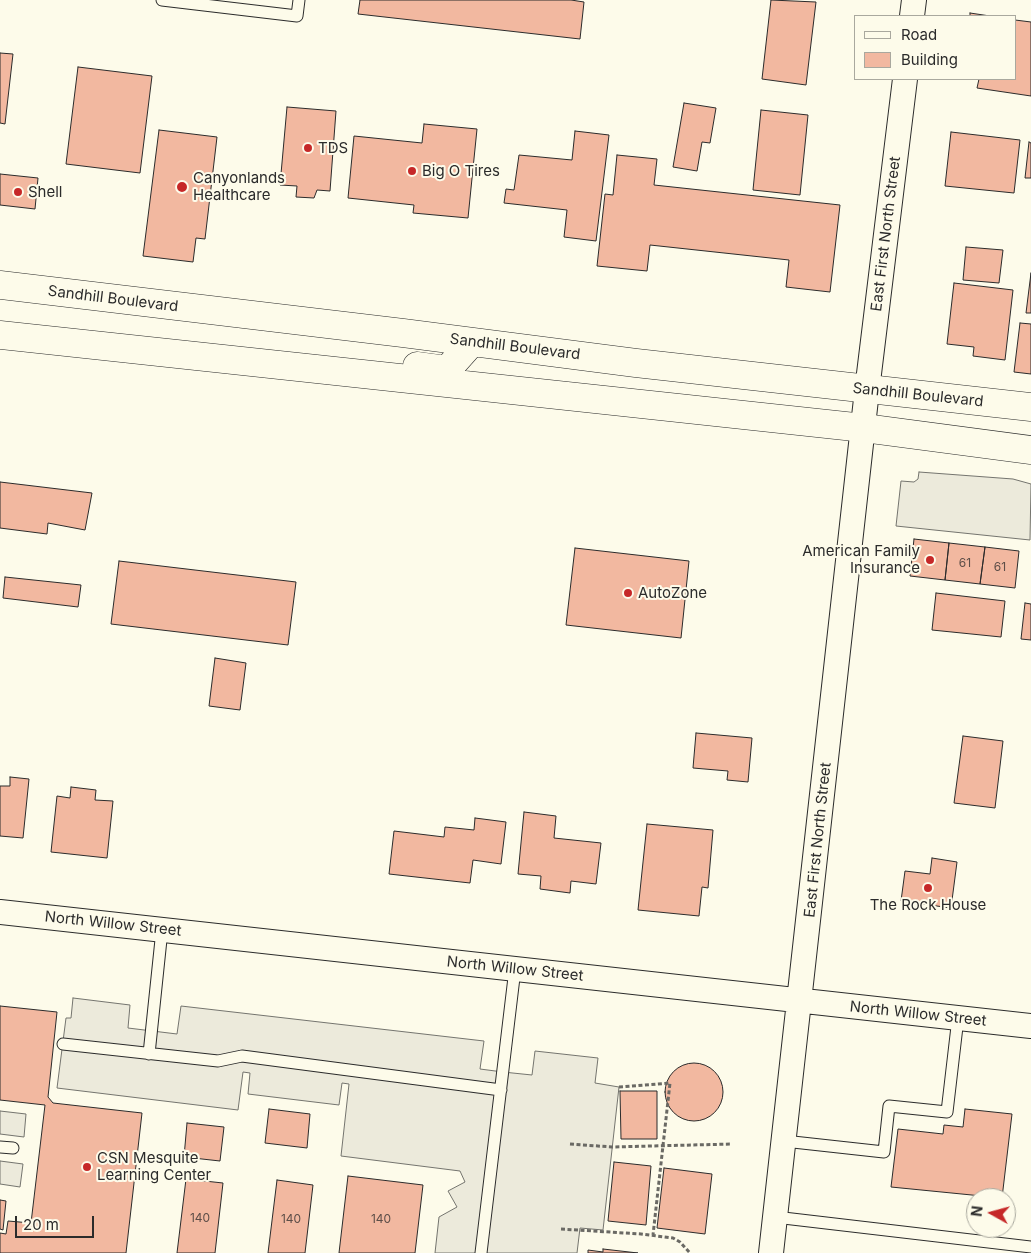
<!DOCTYPE html>
<html>
<head>
<meta charset="utf-8">
<style>
	body { margin:0 }
	#map { position:relative; width:1031px; height:1253px; overflow:hidden; background:#fdfbea; font-family:Inter,sans-serif }
	canvas { display:block }
	.legend { position:absolute; left:854px; top:15px; width:162px; height:65px; box-sizing:border-box; background:#fdfbea; border:1px solid #a9a89e; margin:0; padding:6px 9px; list-style:none; font-size:15px; color:#2b2b2b }
	.legend li { display:flex; align-items:center; gap:10px; height:25px }
	.legend b { width:25px; border:1px solid #a9a89e }
	.north { position:absolute; left:966px; top:1188px; width:50px; height:50px; box-sizing:border-box; background:#fdfbea; border:1px solid #a9a89e; border-radius:50%; rotate:277deg; font-size:14px; font-weight:700; line-height:20px; text-align:center; color:#2b2b2b }
	.north::after { content:''; display:block; margin:auto; width:18px; height:22px; background:#c62828; clip-path:polygon(50% 0,100% 100%,50% 72%,0 100%) }
	.scale { position:absolute; left:15px; top:1216px; width:79px; height:22px; box-sizing:border-box; border:2px solid #2b2b2b; border-top:0; padding-left:6px; font-size:15px; line-height:18px; white-space:nowrap; color:#2b2b2b; -webkit-text-stroke:4px #fdfbea; paint-order:stroke }
</style>
</head>
<body>
<div id="map">
<canvas width="1031" height="1253"></canvas>
<ul class="legend">
<li><b style="height:6px;background:#fdfbea"></b>Road</li>
<li><b style="height:14px;background:#f2b8a0"></b>Building</li>
</ul>
<div class="north">N</div>
<div class="scale">20 m</div>
</div>
<script>
const ctx = document.querySelector('canvas').getContext('2d');
ctx.lineJoin = 'round';
function paint(path, color) { ctx.fillStyle = color; ctx.fill(path, 'evenodd'); }
const toPath = rows => new Path2D(rows.map(r => 'M' + r).join(''));
function trace(path, color, width, dash) { ctx.strokeStyle = color; ctx.lineWidth = width; ctx.lineCap = dash ? 'butt' : 'round'; ctx.setLineDash(dash || []); ctx.stroke(path); }
function drawText(font, color, halo, rows, align = 'center') {
  ctx.font = font + ' Inter,sans-serif'; ctx.lineWidth = 4; ctx.setLineDash([]); ctx.textBaseline = 'middle'; ctx.strokeStyle = halo; ctx.fillStyle = color; for (const [text, x, y, turn = 0] of rows) {
    ctx.save(); ctx.translate(x, y); ctx.rotate((+turn || 0) * Math.PI / 180); ctx.textAlign = isNaN(turn) ? turn : align; if (halo) ctx.strokeText(text, 0, 0); ctx.fillText(text, 0, 0); ctx.restore();
  }
}
const parking = toPath([
	[919,472,1013,479,1031,484,1030,540,896,526,901,481,914,482,918,479,919,472],
	[73,998,130,1005,128,1028,177,1034,181,1006,484,1041,480,1069,503,1072,532,1075,535,1051,598,1058,595,1083,619,1087,603,1230,580,1228,577,1253,435,1253,439,1217,457,1207,448,1191,465,1182,460,1171,341,1156,349,1084,342,1083,339,1105,248,1094,250,1073,243,1072,238,1110,57,1088,66,1018,71,1018,73,998],
	[0,1111,26,1114,24,1137,0,1134,0,1111],
	[0,1161,23,1164,20,1187,0,1184,0,1161]
]);
paint(parking, '#eceadb');
trace(parking, '#74746e', 1);
const building = toPath([
	[360,0,571,0,584,2,580,39,358,14,360,0],
	[771,0,816,2,806,85,762,79,771,0],
	[970,13,990,16,970,16,970,13],
	[1015,20,1031,22,1031,96,977,88,979,79,1015,79,1015,20],
	[0,53,13,54,5,124,0,123,0,53],
	[78,67,152,76,140,173,66,164,78,67],
	[684,103,716,108,710,143,702,142,697,171,673,167,684,103],
	[287,107,336,111,330,191,317,190,314,198,296,197,297,186,280,185,287,107],
	[761,110,808,115,800,195,753,190,761,110],
	[424,124,477,129,468,218,413,213,414,205,348,198,354,136,422,143,424,124],
	[159,130,217,137,205,239,196,238,193,262,143,256,159,130],
	[575,131,609,135,596,241,564,237,567,210,504,203,506,189,514,190,519,155,572,160,575,131],
	[951,132,1020,140,1014,193,945,186,951,132],
	[1029,142,1031,143,1031,178,1025,178,1029,142],
	[617,155,657,159,654,185,840,205,830,292,786,287,789,260,650,245,647,271,597,266,605,194,613,195,617,155],
	[0,174,38,178,35,209,0,205,0,174],
	[966,247,1003,250,999,283,963,280,966,247],
	[1031,273,1031,313,1026,313,1031,273],
	[954,283,1013,290,1005,360,973,356,974,347,947,344,954,283],
	[1020,323,1031,324,1031,374,1014,372,1020,323],
	[0,482,92,493,85,530,48,523,47,534,0,528,0,482],
	[914,539,949,543,945,580,910,576,914,539],
	[949,543,985,547,980,584,945,580,949,543],
	[985,547,1019,551,1015,588,980,584,985,547],
	[575,548,689,561,681,638,566,625,575,548],
	[119,561,296,582,288,645,111,624,119,561],
	[5,577,81,585,78,607,3,598,5,577],
	[936,593,1005,601,1001,637,932,630,936,593],
	[1025,603,1031,604,1031,640,1021,639,1025,603],
	[215,658,246,663,240,710,209,706,215,658],
	[696,733,752,738,748,782,727,780,728,771,693,768,696,733],
	[963,736,1003,741,995,808,954,803,963,736],
	[10,777,29,779,23,838,0,836,0,786,10,786,10,777],
	[71,787,96,790,95,800,113,801,107,858,51,852,57,796,70,798,71,787],
	[524,812,556,816,554,838,601,843,596,884,571,881,570,893,540,889,541,876,518,874,524,812],
	[475,818,506,822,501,864,473,860,470,883,389,874,394,831,444,837,445,827,474,830,475,818],
	[647,824,713,830,708,888,702,887,699,916,638,910,647,824],
	[932,858,957,862,951,908,901,901,905,871,930,874,932,858],
	[0,1006,57,1012,48,1097,53,1103,142,1113,126,1253,0,1253,0,1233,6,1234,8,1221,31,1223,45,1105,0,1100,0,1006],
	'665 1092a29 29 0 1 1 58 0a29 29 0 1 1-58 0Z',
	[620,1091,657,1091,657,1139,621,1139,620,1091],
	[269,1109,310,1114,307,1148,265,1143,269,1109],
	[965,1109,1012,1114,1002,1198,891,1187,898,1129,943,1134,944,1125,963,1127,965,1109],
	[187,1123,224,1127,220,1161,184,1157,187,1123],
	[614,1162,651,1166,646,1225,608,1221,614,1162],
	[664,1168,712,1174,705,1234,657,1228,664,1168],
	[348,1176,423,1185,415,1253,339,1253,348,1176],
	[186,1179,223,1183,215,1253,177,1253,186,1179],
	[277,1180,313,1185,305,1253,268,1253,277,1180],
	[0,1200,6,1201,3,1230,0,1229,0,1200],
	[603,1249,638,1253,588,1253,588,1250,603,1252,603,1249]
]);
paint(building, '#f2b8a0');
trace(building, '#2b2b2b', 1);
const service = toPath([
	[162,0,297,16,299,0],
	[63,1044,218,1061,242,1056,501,1090],
	[149,1054,162,930],
	[784,1141,884,1152,889,1106,947,1112,958,1018],
	[0,1147,13,1148],
	[775,1217,1031,1247],
	[481,1253,515,969]
]);
const minor = toPath([
	[912,16,914,0],
	[0,912,1031,1026],
	[771,1253,867,390,905,79]
]);
const primary = toPath([
	[0,285,403,333,636,363,1031,407],
	[0,335,864,428,1031,450],
	[417,366,447,370,472,342]
]);
trace(service, '#2b2b2b', 13);
trace(minor, '#2b2b2b', 26);
trace(primary, '#2b2b2b', 29);
trace(toPath([
	[619,1087,670,1083,653,1235],
	[570,1144,612,1147,732,1144],
	[561,1229,641,1234,673,1238,680,1242,690,1253]
]), '#6a6964', 3, [4, 2.5]);
trace(service, '#fdfbea', 11);
trace(minor, '#fdfbea', 24);
trace(primary, '#fdfbea', 28);
for (const [x, y, r, color] of [
	[308,148,5,"#c62828"],
	[412,171,5,"#c62828"],
	[182,187,6,"#c62828"],
	[18,192,5,"#c62828"],
	[930,560,5,"#c62828"],
	[628,593,5,"#c62828"],
	[928,888,5,"#c62828"],
	[87,1167,5,"#c62828"]
]) { const dot = new Path2D(); dot.arc(x, y, r, 0, 2 * Math.PI); ctx.fillStyle = color; ctx.fill(dot); trace(dot, '#fdfbea', 2); }
drawText('12px', '#5d4e48', null, [
	["61",965,563],
	["61",1000,567],
	["140",200,1218],
	["140",291,1219],
	["140",381,1219]
]);
drawText('15px', '#2b2b2b', '#fdfbea', [
	["TDS",318,148],
	["Big O Tires",422,171],
	["Canyonlands",193,178],
	["Healthcare",193,195],
	["Shell",28,192],
	["American Family",920,551,"right"],
	["Insurance",920,568,"right"],
	["AutoZone",638,593],
	["The Rock House",928,905,"center"],
	["CSN Mesquite",97,1158],
	["Learning Center",97,1175]
], 'left');
drawText('15px', '#2b2b2b', '#fdfbea', [
	["East First North Street",886,234,-83],
	["Sandhill Boulevard",113,299,7],
	["Sandhill Boulevard",515,347,7],
	["Sandhill Boulevard",918,395,6],
	["East First North Street",818,840,-84],
	["North Willow Street",113,924,6],
	["North Willow Street",515,969,6],
	["North Willow Street",918,1014,6]
]);
</script>
</body>
</html>
